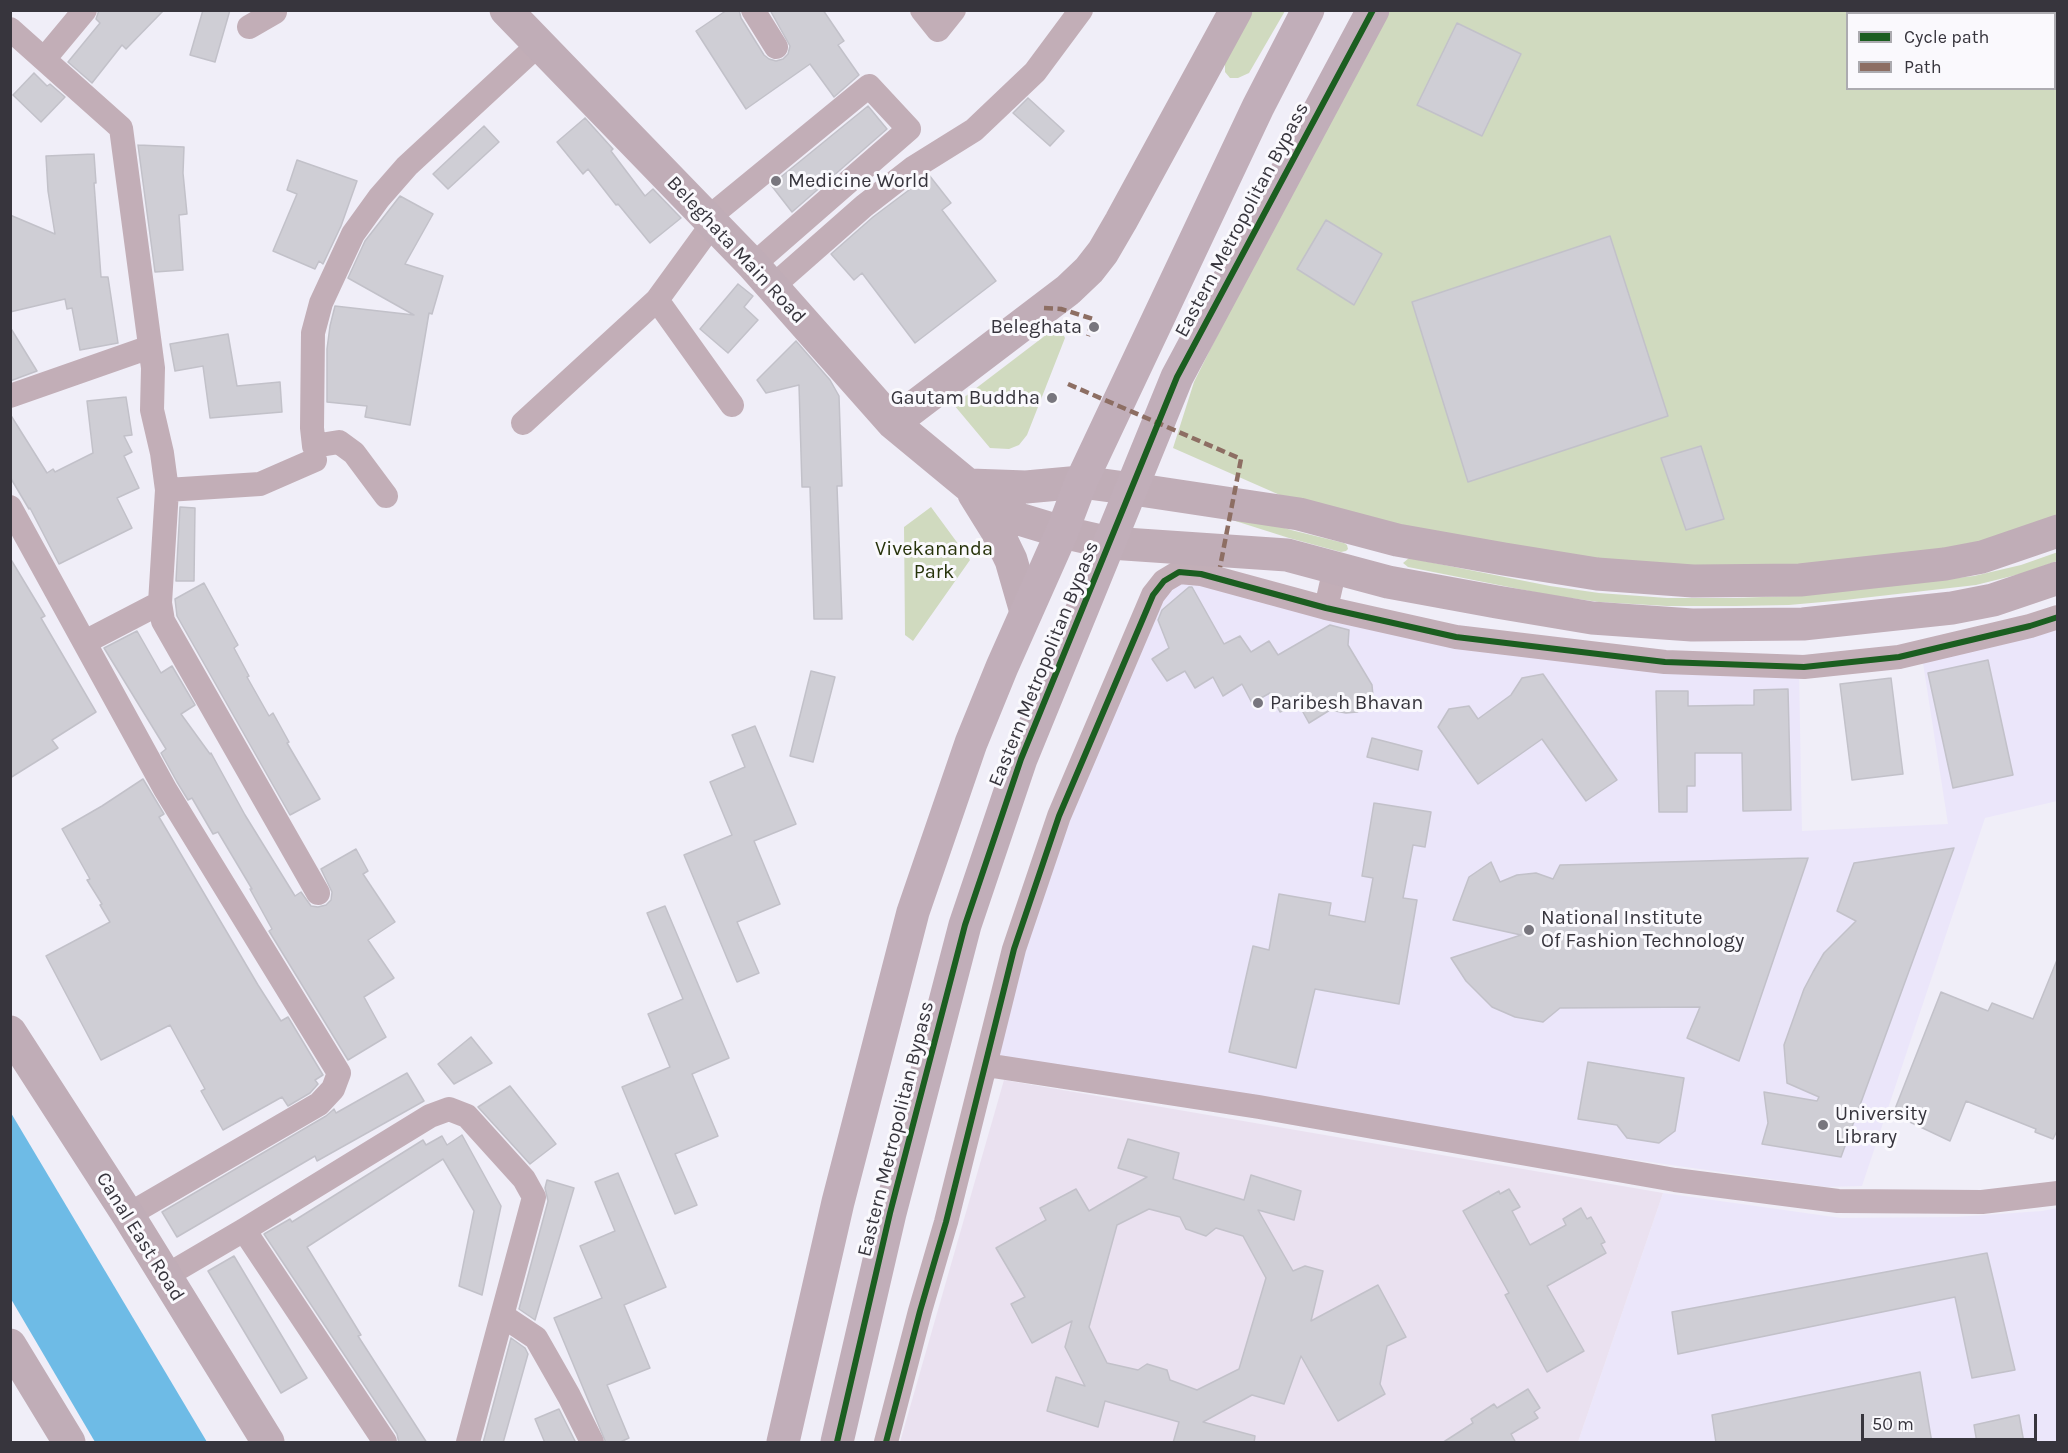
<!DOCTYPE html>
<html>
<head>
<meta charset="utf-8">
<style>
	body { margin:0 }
	#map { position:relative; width:2068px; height:1453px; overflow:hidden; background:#f0eef8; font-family:Karla,sans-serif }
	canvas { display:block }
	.frame { position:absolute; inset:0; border:12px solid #37353d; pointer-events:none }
	.legend { position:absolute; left:1846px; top:12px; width:210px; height:78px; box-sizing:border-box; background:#faf9fd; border:2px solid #acabb0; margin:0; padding:8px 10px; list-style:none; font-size:18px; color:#37353d }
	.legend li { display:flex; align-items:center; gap:12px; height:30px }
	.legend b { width:30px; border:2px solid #acabb0 }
	.scale { position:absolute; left:1861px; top:1414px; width:176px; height:27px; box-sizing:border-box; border:3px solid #37353d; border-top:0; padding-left:8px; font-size:18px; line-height:21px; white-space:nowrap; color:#37353d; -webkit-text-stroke:4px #faf9fd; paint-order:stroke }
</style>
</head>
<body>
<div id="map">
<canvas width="2068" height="1453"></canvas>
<div class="frame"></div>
<ul class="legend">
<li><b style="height:8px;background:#1b5e20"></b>Cycle path</li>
<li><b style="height:8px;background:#8d6e63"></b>Path</li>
</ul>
<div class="scale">50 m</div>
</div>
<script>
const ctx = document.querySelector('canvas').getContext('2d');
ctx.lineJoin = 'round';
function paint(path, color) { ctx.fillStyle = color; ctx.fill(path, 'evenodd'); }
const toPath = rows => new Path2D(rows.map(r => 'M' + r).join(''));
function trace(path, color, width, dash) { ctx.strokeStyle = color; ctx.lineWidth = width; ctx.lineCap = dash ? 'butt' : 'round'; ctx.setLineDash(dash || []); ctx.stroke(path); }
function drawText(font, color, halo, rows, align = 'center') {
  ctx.font = font + ' Karla,sans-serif'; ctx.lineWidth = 6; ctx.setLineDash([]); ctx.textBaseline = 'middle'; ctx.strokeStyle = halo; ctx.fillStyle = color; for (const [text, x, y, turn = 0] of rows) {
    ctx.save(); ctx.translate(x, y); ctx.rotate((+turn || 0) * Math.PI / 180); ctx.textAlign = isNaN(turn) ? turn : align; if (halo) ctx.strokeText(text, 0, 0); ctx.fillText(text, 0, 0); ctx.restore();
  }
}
paint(toPath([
	[1184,579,1268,599,1799,673,1802,831,1948,824,1923,663,2057,624,2057,801,1985,818,1862,1186,1826,1187,1545,1147,995,1058,1023,941,1070,816,1164,596],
	[1663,1193,1841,1218,1956,1217,2042,1211,2057,1208,2057,1442,1578,1442]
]), '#ebe6fa');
paint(toPath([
	[1004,1080,1663,1193,1578,1442,900,1442]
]), '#eae1f0');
paint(toPath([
	[1253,11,1285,11,1249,73,1238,78,1230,78,1225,72,1225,61],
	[1390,11,2057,11,2057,518,1960,552,1795,567,1616,564,1509,547,1298,503,1173,448,1194,382,1312,145],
	[1848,14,2054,14,2054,88,1848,88],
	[1059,325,1065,338,1027,435,1019,445,1009,449,990,448,954,405],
	[931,507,970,560,913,641,905,635,904,527],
	[1232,511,1291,530,1344,543,1347,545,1348,549,1346,551,1341,552,1289,538,1229,519],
	[2058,552,2057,561,2024,573,1976,585,1845,600,1789,605,1736,606,1667,606,1599,602,1549,595,1408,567,1403,563,1409,558,1550,586,1599,593,1667,598,1736,598,1789,596,1844,591,1974,576,2021,565]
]), '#d0dabf');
paint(toPath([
	[11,1113,207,1442,95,1442,11,1299]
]), '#6ebbe6');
const building = toPath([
	[99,10,164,10,126,49,122,45,92,83,68,62,100,23,96,19,99,10],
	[203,10,230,10,215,62,190,55,203,10],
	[727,10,739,10,741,18,764,55,769,59,776,61,783,59,788,54,790,46,770,10,823,10,844,41,838,45,859,75,834,97,810,64,746,109,696,31,727,10],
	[1457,23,1521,54,1482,136,1417,105,1457,23],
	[34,73,47,86,50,84,65,97,41,122,13,95,34,73],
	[1028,98,1064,131,1050,146,1013,113,1028,98],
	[868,106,887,129,792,212,771,185,868,106],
	[585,118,613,149,611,151,645,196,653,189,681,218,650,243,618,204,616,205,588,169,583,174,557,142,585,118],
	[484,126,499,142,448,189,433,174,484,126],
	[138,145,184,147,183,173,187,214,179,215,183,270,155,272,138,145],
	[94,154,96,183,94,183,101,277,108,277,118,343,80,350,72,308,67,309,65,299,10,312,10,215,55,234,48,191,46,156,94,154],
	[297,160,357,181,341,226,323,264,319,261,315,269,273,251,297,194,287,190,297,160],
	[929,175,951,203,942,210,996,281,915,343,862,273,854,280,831,254,873,217,929,175],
	[400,196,433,214,405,264,443,276,432,314,429,313,410,425,365,417,367,406,327,402,327,349,330,326,335,306,414,315,348,278,365,241,400,196],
	[1326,220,1382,254,1354,305,1297,269,1326,220],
	[1610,236,1668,416,1468,482,1412,302,1610,236],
	[738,284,753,296,744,307,758,320,728,353,700,329,738,284],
	[10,327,37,371,10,381,10,327],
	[228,334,237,386,280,382,282,412,210,418,203,366,175,371,170,344,228,334],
	[796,341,830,380,839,396,842,486,837,486,842,619,814,619,810,487,802,487,799,385,766,393,757,380,796,341],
	[126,397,132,435,124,436,132,452,124,456,139,488,117,498,132,528,59,564,30,508,29,509,10,477,10,414,47,473,53,469,55,472,93,453,87,401,126,397],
	[1701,446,1724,519,1686,530,1661,458,1701,446],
	[180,507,195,508,194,581,176,581,180,507],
	[10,558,45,616,41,618,96,712,52,740,58,748,10,778,10,558],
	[204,583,238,645,234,648,249,676,247,677,269,716,273,713,289,742,287,743,320,799,290,815,177,616,175,599,204,583],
	[1189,587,1192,587,1224,644,1240,636,1251,652,1269,641,1278,655,1330,625,1349,630,1348,645,1372,685,1373,696,1368,706,1357,712,1346,713,1330,710,1309,723,1298,703,1280,712,1270,693,1252,703,1242,684,1223,696,1213,677,1195,688,1185,671,1167,681,1152,659,1169,648,1158,620,1162,610,1189,587],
	[137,631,161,673,172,666,195,705,181,714,210,754,211,753,245,815,295,896,301,892,311,906,318,907,326,905,331,900,332,892,321,869,356,849,368,871,363,874,395,922,368,940,394,978,364,997,386,1037,348,1060,269,931,272,929,250,889,252,889,218,832,213,834,192,798,188,800,177,782,161,753,166,749,104,648,137,631],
	[1988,660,2013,775,1953,788,1928,673,1988,660],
	[811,671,835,677,813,762,790,756,811,671],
	[1543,674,1617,780,1586,801,1542,739,1478,784,1438,727,1449,709,1469,706,1478,719,1511,695,1522,678,1543,674],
	[1891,678,1903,774,1852,780,1840,684,1891,678],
	[1788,689,1791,810,1743,811,1742,753,1695,753,1695,786,1687,786,1687,812,1659,812,1656,691,1688,691,1688,706,1754,705,1754,690,1788,689],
	[755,726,796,824,754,841,780,904,737,922,759,973,737,982,684,855,732,835,710,782,745,767,732,735,755,726],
	[1372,738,1422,751,1418,770,1367,757,1372,738],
	[143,779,164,814,159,817,258,985,281,1021,288,1017,323,1075,315,1080,318,1084,310,1093,288,1106,282,1097,223,1130,201,1091,205,1089,170,1025,101,1060,46,956,110,922,100,905,102,904,87,880,90,879,62,829,102,806,143,779],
	[1374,803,1431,812,1425,847,1413,845,1403,898,1417,900,1399,1004,1315,989,1296,1068,1229,1052,1253,946,1269,950,1279,894,1331,903,1329,915,1365,922,1373,878,1362,876,1374,803],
	[1954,848,1841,1157,1762,1144,1768,1123,1764,1092,1817,1101,1819,1097,1787,1083,1784,1045,1804,989,1813,972,1824,953,1856,921,1837,911,1854,863,1954,848],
	[1808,858,1739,1061,1687,1038,1700,1007,1560,1008,1543,1022,1515,1017,1492,1007,1466,981,1451,958,1521,935,1453,920,1469,877,1491,862,1500,882,1517,875,1536,873,1553,879,1560,865,1808,858],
	[665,906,729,1058,692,1074,718,1136,675,1154,697,1205,675,1214,622,1087,670,1067,648,1014,683,999,647,913,665,906],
	[2057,960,2058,1129,2053,1139,2035,1132,2036,1129,1966,1101,1950,1141,1893,1114,1941,992,1988,1011,1992,1003,2033,1019,2057,960],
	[471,1037,492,1063,454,1084,438,1064,471,1037],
	[1588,1062,1684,1078,1675,1131,1659,1143,1627,1138,1617,1125,1578,1119,1588,1062],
	[407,1073,424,1101,317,1161,315,1156,177,1237,162,1212,326,1116,334,1109,336,1113,407,1073],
	[510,1086,556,1144,530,1164,478,1107,510,1086],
	[462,1135,501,1206,482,1295,459,1286,474,1211,443,1159,307,1247,361,1335,358,1336,427,1443,399,1443,397,1434,264,1234,290,1219,292,1222,423,1140,426,1145,442,1136,447,1145,462,1135],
	[1128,1139,1179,1153,1173,1179,1244,1200,1251,1175,1301,1191,1294,1220,1258,1210,1293,1271,1305,1266,1323,1271,1311,1321,1378,1285,1406,1337,1387,1346,1380,1384,1385,1394,1338,1421,1301,1356,1284,1404,1252,1395,1203,1422,1255,1436,1254,1443,1173,1443,1179,1422,1105,1401,1098,1427,1047,1411,1056,1377,1085,1386,1065,1347,1072,1321,1032,1343,1011,1304,1025,1297,996,1248,1046,1220,1040,1208,1076,1189,1089,1211,1147,1177,1118,1168,1128,1139],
	[1149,1209,1180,1217,1186,1229,1206,1236,1216,1228,1243,1236,1266,1278,1239,1369,1197,1390,1170,1380,1167,1370,1147,1364,1138,1370,1107,1363,1089,1327,1117,1225,1149,1209],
	[618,1173,666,1287,624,1305,650,1368,607,1385,629,1438,618,1443,606,1443,554,1318,602,1298,580,1246,615,1231,595,1182,618,1173],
	[547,1180,574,1188,535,1320,519,1309,548,1201,545,1188,547,1180],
	[1509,1189,1520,1207,1512,1211,1530,1245,1566,1225,1563,1219,1581,1208,1587,1219,1591,1217,1605,1242,1601,1244,1606,1253,1547,1286,1584,1351,1547,1372,1505,1295,1509,1293,1463,1211,1499,1191,1500,1194,1509,1189],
	[1987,1253,2015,1370,1972,1378,1955,1297,1678,1354,1672,1312,1987,1253],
	[234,1256,307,1378,281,1393,208,1271,234,1256],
	[511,1338,525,1348,528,1354,503,1443,483,1443,511,1338],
	[1920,1372,1932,1443,1716,1443,1712,1415,1920,1372],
	[1528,1389,1540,1408,1534,1412,1538,1418,1511,1434,1516,1443,1442,1443,1473,1423,1471,1419,1494,1404,1497,1408,1528,1389],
	[559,1409,576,1443,545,1443,535,1419,559,1409],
	[2019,1415,2024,1443,1977,1443,1974,1425,2019,1415]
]);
paint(building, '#cfced5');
trace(building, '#c2c1c9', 1.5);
trace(toPath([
	[753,10,776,47],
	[922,10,938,30,954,10],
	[249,27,275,12,273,10],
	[10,29,121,128,153,368,152,410,162,453,167,490,160,603,163,621,318,893],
	[45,58,85,10],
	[708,218,869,86,909,129,753,265],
	[713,223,657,300,732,405],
	[772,287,864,206,913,168,974,130,1035,72,1081,10],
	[10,396,150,347],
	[523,423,657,300],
	[167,490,260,484,315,460],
	[386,496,354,453,339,442,314,446,312,428,313,333,321,303,353,234,379,198,407,166,539,44],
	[10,507,165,789,339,1073,333,1089,319,1104,128,1215],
	[1326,608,1335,568],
	[85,642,160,603],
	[986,1065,1259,1107,1675,1180,1838,1201,1982,1202,2058,1193],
	[244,1230,385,1442],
	[164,1277,244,1230,430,1116,449,1109,467,1116,524,1179,534,1197,468,1442],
	[503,1316,536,1338,569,1396,592,1442],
	[886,1442,920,1311,946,1222,1014,949,1059,816,1153,595,1164,581,1179,572,1201,574,1326,608,1456,637,1665,662,1804,667,1899,657,2030,626,2058,617]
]), '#c2aeb7', 24);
trace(toPath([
	[506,10,753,265,893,423,968,485,1019,519,1062,532,1110,543,1287,555,1388,582,1497,602,1592,618,1692,625,1803,624,1952,608,1993,600,2058,578],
	[893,423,1068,290,1089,270,1103,252,1121,221,1236,10],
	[970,485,1026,487,1081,482,1133,489,1299,514,1397,540,1504,559,1597,574,1693,581,1800,580,1945,564,1982,557,2058,531],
	[974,494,997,531,1011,560,1026,612],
	[10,1032,128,1215,268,1442],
	[10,1345,69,1442]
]), '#c0adb7', 33);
trace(toPath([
	[783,1442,838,1202,913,912,971,743,1002,667,1062,532,1081,482,1258,107,1308,10],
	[837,1442,890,1213,965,925,1021,759,1177,377,1373,10]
]), '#c1aeb9', 33);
trace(toPath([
	[1044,308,1061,309,1093,319,1088,336],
	[1068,384,1241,459,1220,567]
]), '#8d6e63', 4.5, [9, 4.5]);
trace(toPath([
	[837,1442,890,1213,965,925,1021,759,1177,377,1373,10],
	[886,1442,920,1311,946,1222,1014,949,1059,816,1153,595,1164,581,1179,572,1201,574,1326,608,1456,637,1665,662,1804,667,1899,657,2030,626,2058,617]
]), '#1b5e20', 6);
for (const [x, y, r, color] of [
	[776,181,6,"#78767e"],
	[1094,327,6,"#78767e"],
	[1052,398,6,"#78767e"],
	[1258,703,6,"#78767e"],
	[1529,930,6,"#78767e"],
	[1823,1125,6,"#78767e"]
]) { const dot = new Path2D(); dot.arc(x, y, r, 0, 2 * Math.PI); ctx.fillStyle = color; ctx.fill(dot); trace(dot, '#faf9fd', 2); }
drawText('20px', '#37353d', '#faf9fd', [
	["Medicine World",788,181],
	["Beleghata",1082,327,"right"],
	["Gautam Buddha",1040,398,"right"],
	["Paribesh Bhavan",1270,703],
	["National Institute",1541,918],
	["Of Fashion Technology",1541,941],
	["University",1835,1114],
	["Library",1835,1137]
], 'left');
drawText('20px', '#37353d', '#faf9fd', [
	["Eastern Metropolitan Bypass",1242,220,-62],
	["Beleghata Main Road",736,250,47],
	["Eastern Metropolitan Bypass",1044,664,-68],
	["Eastern Metropolitan Bypass",896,1129,-76],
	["Canal East Road",140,1237,58]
]);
drawText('20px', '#27330b', '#faf9fd', [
	["Vivekananda",934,549],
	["Park",934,572]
]);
</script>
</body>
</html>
